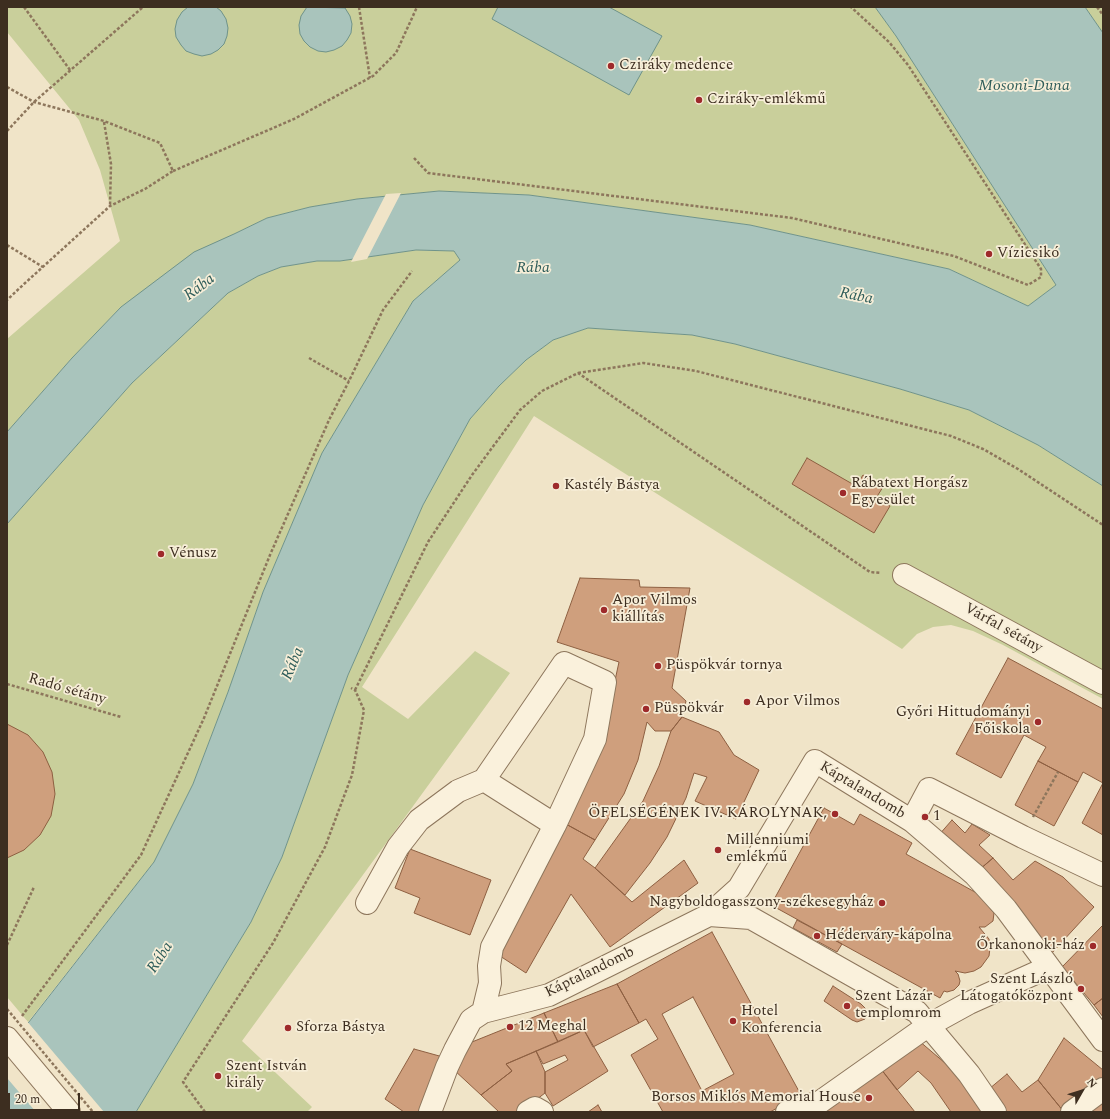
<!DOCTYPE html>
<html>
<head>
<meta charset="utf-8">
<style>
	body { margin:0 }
	#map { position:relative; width:1110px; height:1119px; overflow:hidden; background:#f0e4c8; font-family:Spectral,serif }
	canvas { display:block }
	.frame { position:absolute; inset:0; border:8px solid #3d2e20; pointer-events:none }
	.north { position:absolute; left:1062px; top:1071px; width:40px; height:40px; -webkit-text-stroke:3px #f7eed8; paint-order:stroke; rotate:51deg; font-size:11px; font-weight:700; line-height:16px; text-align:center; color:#3d2e20 }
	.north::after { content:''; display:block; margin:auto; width:14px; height:18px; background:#3d2e20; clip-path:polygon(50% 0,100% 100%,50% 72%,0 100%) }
	.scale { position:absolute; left:8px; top:1093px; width:72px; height:18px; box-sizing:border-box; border:2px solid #3d2e20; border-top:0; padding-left:5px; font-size:12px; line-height:14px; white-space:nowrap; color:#3d2e20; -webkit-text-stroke:3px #f7eed8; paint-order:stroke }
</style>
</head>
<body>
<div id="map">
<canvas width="1110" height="1119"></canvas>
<div class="frame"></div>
<div class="north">N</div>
<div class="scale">20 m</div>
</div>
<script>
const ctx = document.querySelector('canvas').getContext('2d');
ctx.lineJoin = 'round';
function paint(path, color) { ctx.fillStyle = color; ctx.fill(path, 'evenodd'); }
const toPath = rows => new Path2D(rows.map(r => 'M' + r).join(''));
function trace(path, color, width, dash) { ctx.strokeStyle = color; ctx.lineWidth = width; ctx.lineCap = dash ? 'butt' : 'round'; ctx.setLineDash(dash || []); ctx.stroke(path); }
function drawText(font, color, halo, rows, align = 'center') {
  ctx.font = font + ' Spectral,serif'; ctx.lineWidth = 3.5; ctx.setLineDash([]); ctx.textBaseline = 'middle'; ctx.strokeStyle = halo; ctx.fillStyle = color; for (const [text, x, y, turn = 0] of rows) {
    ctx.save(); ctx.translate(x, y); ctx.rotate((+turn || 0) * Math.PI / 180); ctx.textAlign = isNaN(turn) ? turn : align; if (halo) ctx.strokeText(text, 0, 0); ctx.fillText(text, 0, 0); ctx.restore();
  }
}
paint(toPath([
	[7,7,875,7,896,36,1056,285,1028,306,949,269,750,225,529,195,439,191,357,199,310,207,267,218,234,234,121,307,72,358,7,432,7,339,120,241,100,170,79,120,7,32],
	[1085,7,1103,7,1103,33],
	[416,250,454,251,460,260,413,301,322,453,263,592,228,692,193,784,154,862,28,1022,7,997,7,524,132,383,228,293,258,276,281,267,317,261,340,261],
	[588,328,692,335,735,344,900,389,969,410,1038,445,1103,486,1103,699,1003,645,973,631,951,625,933,627,917,634,902,649,534,416,362,687,408,719,475,651,510,673,242,1041,312,1107,307,1112,136,1112,251,922,282,857,348,675,423,505,470,419,499,386,526,360,553,340]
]), '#c9cf9b');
const water = toPath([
	[188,7,216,7,221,11,226,19,228,28,227,36,224,44,218,50,211,54,202,56,194,54,186,51,181,45,176,37,175,29,177,20,182,12,188,7],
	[307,7,345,8,350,16,352,24,351,33,347,40,342,46,334,50,326,52,318,51,310,47,304,41,300,34,299,25,301,16,307,7],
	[498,7,609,7,662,36,629,95,492,19,498,7],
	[875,7,1085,7,1103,33,1103,486,1038,445,969,410,900,389,735,344,692,335,588,328,553,340,526,360,499,386,470,419,423,505,348,675,282,857,251,922,136,1112,7,1112,7,1050,154,862,193,784,228,692,263,592,322,453,413,301,460,260,454,251,416,250,340,261,317,261,281,267,258,276,228,293,132,383,7,524,7,432,72,358,121,307,194,252,234,234,267,218,310,207,357,199,439,191,529,195,750,225,949,269,1028,306,1056,285,896,36,875,7]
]);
paint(water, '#a9c4bc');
trace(water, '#6f938a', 1);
paint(toPath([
	[401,193,367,259,351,262,386,194],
	[26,1020,104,1112,36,1112,7,1078,7,1046]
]), '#f0e4c8');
const building = toPath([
	[807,458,856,486,863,475,883,487,876,498,890,506,874,533,792,484,807,458],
	[580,578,639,580,640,587,690,588,672,688,686,701,682,717,671,731,655,731,647,722,638,760,624,794,595,840,564,823,599,754,619,662,557,642,580,578],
	[1008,658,1103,709,1103,783,1083,772,1078,782,1038,761,1046,747,1024,735,1001,778,956,754,1008,658],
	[682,717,719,732,734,755,759,770,736,819,695,801,707,777,694,773,686,798,667,837,650,863,625,895,595,868,643,801,659,766,671,731,682,717],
	[7,724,28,735,43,752,52,772,55,794,51,816,40,835,24,850,7,858,7,724],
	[1038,761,1078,782,1054,826,1015,805,1038,761],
	[1103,783,1103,835,1082,823,1103,783],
	[824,808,854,825,860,814,912,843,906,854,993,902,990,908,994,913,993,921,985,927,979,927,989,939,990,948,989,956,981,967,974,971,965,973,955,971,958,974,960,981,959,985,954,990,947,992,944,991,940,998,771,905,824,808],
	[952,820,965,833,972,824,990,835,979,845,993,858,979,870,938,836,952,820],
	[564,823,595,840,583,859,595,868,632,902,684,860,698,883,610,947,571,894,526,973,500,956,564,823],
	[410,849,491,880,470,935,414,913,420,898,395,888,410,849],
	[993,858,1013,880,1035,861,1063,877,1094,907,1051,954,979,870,993,858],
	[797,920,842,944,837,952,793,928,797,920],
	[1103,925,1103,998,1094,1005,1062,967,1103,925],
	[712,932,801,1095,770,1112,663,1112,631,1055,658,1039,646,1019,639,1023,617,984,712,932],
	[693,997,734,1074,702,1091,662,1014,693,997],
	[617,984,639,1023,593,1047,584,1030,558,1042,544,1013,617,984],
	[833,986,861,1004,865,1008,867,1013,865,1019,857,1022,852,1020,824,1001,833,986],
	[1103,998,1103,1017,1094,1005,1103,998],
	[544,1013,558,1042,506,1064,512,1071,481,1095,453,1069,467,1044,544,1013],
	[584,1030,608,1071,553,1106,545,1093,545,1072,568,1060,565,1055,543,1064,536,1051,584,1030],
	[1064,1038,1103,1070,1103,1084,1064,1112,1038,1080,1064,1038],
	[918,1040,959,1075,986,1112,951,1112,931,1083,918,1071,897,1090,881,1069,918,1040],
	[414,1049,443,1057,430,1096,419,1112,404,1112,385,1099,414,1049],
	[536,1051,545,1072,545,1093,520,1112,499,1112,481,1095,512,1071,506,1064,536,1051],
	[881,1069,915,1112,815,1112,881,1069],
	[1007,1074,1022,1092,1038,1080,1064,1112,1006,1112,989,1089,1007,1074],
	[1103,1093,1103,1112,1076,1112,1103,1093],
	[598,1105,602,1112,588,1112,598,1105]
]);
paint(building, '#cf9f7d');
trace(building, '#8d5f41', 1);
const minor = toPath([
	[904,575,1103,683],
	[484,780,555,825],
	[912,821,929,789,1023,837,1103,875],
	[367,903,398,847,419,820,458,791,484,780,564,663,605,682,595,739,555,825,492,947,489,966,490,983,483,1012],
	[709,915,751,918,917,1012,969,1074,995,1112],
	[7,1038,69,1112],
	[430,1112,447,1067,455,1050,471,1020,483,1012,549,995,709,915,739,888,815,761,912,821,975,875,1006,909,1103,1040],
	[528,1112,535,1108,542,1112],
	[787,1112,820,1102,929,1025,969,1003,1049,967],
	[1072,1112,1103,1089]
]);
trace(minor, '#8d765c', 24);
trace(toPath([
	[24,7,70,70],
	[359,7,370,78],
	[1097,7,1103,15],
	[7,87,34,102,104,121,160,143,173,171,145,189,110,206,24,284,7,300],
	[104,122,111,164,110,206],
	[7,131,34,102,143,7],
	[414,158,428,173,792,218,954,256,1028,285,1041,277,1041,269,908,65,889,42,851,7],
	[173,171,294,119,373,76,396,53,417,7],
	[7,245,43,267],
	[309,358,349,381],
	[578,373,643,363,696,371,951,436,983,449,1018,469,1103,525],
	[7,684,121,717],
	[355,690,428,542,472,475,520,410,542,391,578,373,870,572,881,573],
	[1033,817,1058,772],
	[7,945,34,887],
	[22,1016,141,855,204,718,270,555,329,420,349,381,383,310,412,271],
	[205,1112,183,1082,273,943,325,847,352,775,364,710,355,690,351,688]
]), '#8d765c', 2.5, [3, 2]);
trace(minor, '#faf1dc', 22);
trace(toPath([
	[7,1009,93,1112]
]), '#8d765c', 2.5, [3, 2]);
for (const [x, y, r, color] of [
	[611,66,4,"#9e2a2b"],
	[699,100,4,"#9e2a2b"],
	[989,254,4,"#9e2a2b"],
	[556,486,4,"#9e2a2b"],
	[843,493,4,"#9e2a2b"],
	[161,554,4,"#9e2a2b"],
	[604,610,4,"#9e2a2b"],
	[658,666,4,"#9e2a2b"],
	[747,702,4,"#9e2a2b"],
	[646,709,4,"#9e2a2b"],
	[1038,722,4,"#9e2a2b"],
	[835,814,4,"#9e2a2b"],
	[925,817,4,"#9e2a2b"],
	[718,850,4,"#9e2a2b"],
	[882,903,4,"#9e2a2b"],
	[817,936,4,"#9e2a2b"],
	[1093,946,4,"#9e2a2b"],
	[1081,989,4,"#9e2a2b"],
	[847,1006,4,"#9e2a2b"],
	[733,1021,4,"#9e2a2b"],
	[510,1027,4,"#9e2a2b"],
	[288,1028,4,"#9e2a2b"],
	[218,1076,4,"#9e2a2b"],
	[869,1098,4,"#9e2a2b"]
]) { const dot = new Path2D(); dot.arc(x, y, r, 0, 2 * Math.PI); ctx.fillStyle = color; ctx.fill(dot); trace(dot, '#f7eed8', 1.5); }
drawText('15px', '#3d2e20', '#f7eed8', [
	["Cziráky medence",619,66],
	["Cziráky-emlékmű",707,100],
	["Vízicsikó",997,254],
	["Rábatext Horgász",851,484],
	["Egyesület",851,501],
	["Kastély Bástya",564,486],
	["Vénusz",169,554],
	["Apor Vilmos",612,601],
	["kiállítás",612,618],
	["Püspökvár tornya",666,666],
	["Apor Vilmos",755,702],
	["Püspökvár",654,709],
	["Győri Hittudományi",1030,713,"right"],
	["Főiskola",1030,730,"right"],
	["ÖFELSÉGÉNEK IV. KÁROLYNAK,",827,814,"right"],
	["1",933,817],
	["Millenniumi",726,841],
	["emlékmű",726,858],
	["Nagyboldogasszony-székesegyház",874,903,"right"],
	["Héderváry-kápolna",825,936],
	["Őrkanonoki-ház",1085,946,"right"],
	["Szent László",1073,980,"right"],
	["Látogatóközpont",1073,997,"right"],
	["Szent Lázár",855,997],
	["templomrom",855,1014],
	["Hotel",741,1012],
	["Konferencia",741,1029],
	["12 Meghal",518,1027],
	["Sforza Bástya",296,1028],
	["Szent István",226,1067],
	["király",226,1084],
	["Borsos Miklós Memorial House",861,1098,"right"]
], 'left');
drawText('15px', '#3d2e20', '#f7eed8', [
	["Várfal sétány",1003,629,29],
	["Radó sétány",67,690,16],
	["Káptalandomb",862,791,31],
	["Káptalandomb",590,973,-26]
]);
drawText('italic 16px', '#2f5d5a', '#f7eed8', [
	["Mosoni-Duna",1024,87],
	["Rába",533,269],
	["Rába",200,288,-37],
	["Rába",856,297,11],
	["Rába",294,664,-67],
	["Rába",161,958,-57]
]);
</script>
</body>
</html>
